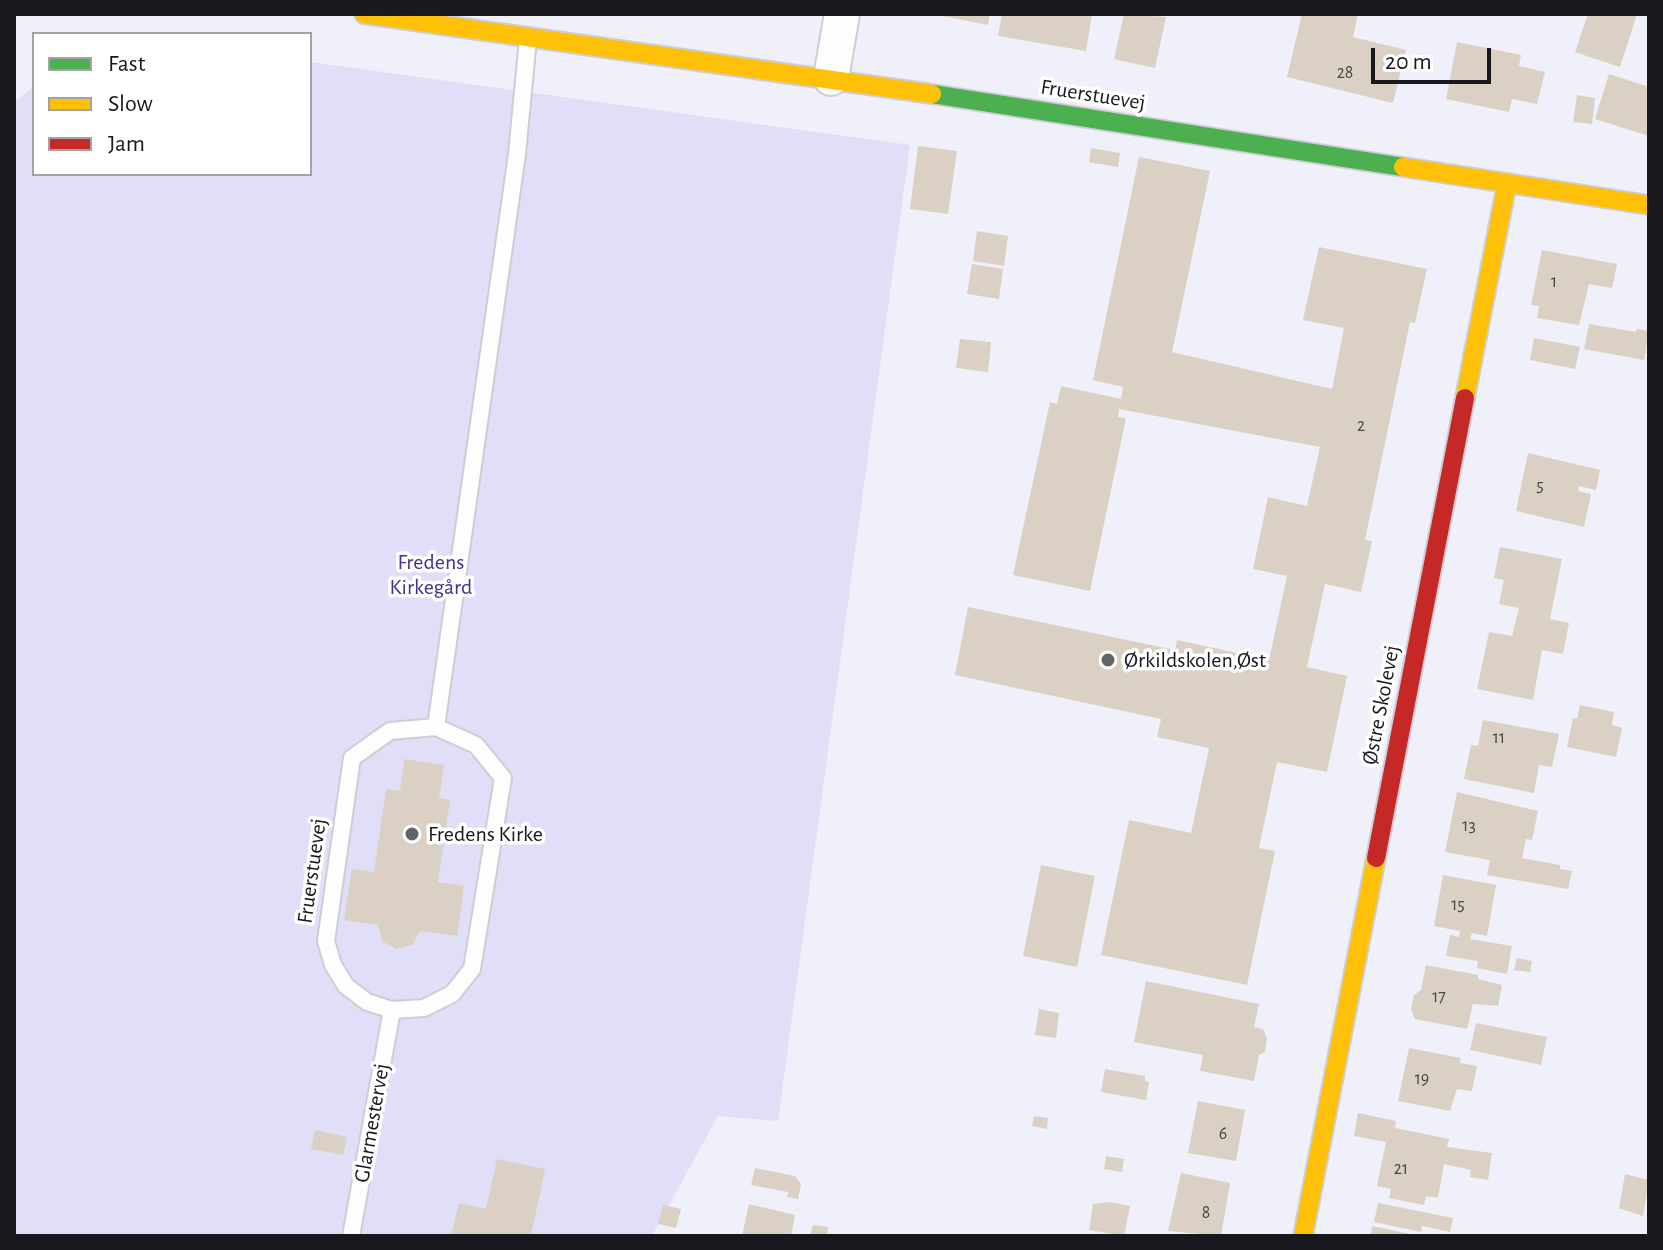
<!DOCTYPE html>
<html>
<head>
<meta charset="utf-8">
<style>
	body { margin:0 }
	#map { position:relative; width:1663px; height:1250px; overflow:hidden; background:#f0f0fa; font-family:"Alegreya Sans",sans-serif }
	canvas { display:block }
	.frame { position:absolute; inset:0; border:16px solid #18171d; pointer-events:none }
	.legend { position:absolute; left:32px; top:32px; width:280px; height:144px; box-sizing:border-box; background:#fff; border:2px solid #a3a2a5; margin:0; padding:10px 14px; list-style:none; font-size:24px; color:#18171d }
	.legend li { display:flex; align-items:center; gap:16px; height:40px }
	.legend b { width:40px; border:2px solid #a3a2a5 }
	.scale { position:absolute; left:1371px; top:48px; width:120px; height:36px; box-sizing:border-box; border:4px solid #18171d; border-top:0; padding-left:10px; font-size:24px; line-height:28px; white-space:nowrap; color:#18171d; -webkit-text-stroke:6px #fff; paint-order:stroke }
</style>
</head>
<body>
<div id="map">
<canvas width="1663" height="1250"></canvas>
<div class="frame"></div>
<ul class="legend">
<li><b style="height:10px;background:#4caf50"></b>Fast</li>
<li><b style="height:10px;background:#ffc107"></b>Slow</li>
<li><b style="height:10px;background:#c62828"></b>Jam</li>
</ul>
<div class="scale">20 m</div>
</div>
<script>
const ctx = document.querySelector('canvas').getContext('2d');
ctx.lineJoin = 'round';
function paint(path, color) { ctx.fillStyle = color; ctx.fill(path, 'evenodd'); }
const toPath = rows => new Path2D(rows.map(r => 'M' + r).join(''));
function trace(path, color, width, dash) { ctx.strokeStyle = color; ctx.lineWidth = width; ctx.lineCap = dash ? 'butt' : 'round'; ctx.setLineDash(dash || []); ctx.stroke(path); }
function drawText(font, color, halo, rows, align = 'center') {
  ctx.font = font + ' "Alegreya Sans",sans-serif'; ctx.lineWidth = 7; ctx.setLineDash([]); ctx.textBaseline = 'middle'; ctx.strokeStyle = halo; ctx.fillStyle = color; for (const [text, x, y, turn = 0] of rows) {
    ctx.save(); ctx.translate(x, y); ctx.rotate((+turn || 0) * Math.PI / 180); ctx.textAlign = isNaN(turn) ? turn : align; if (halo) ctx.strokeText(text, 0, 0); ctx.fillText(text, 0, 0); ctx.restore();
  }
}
paint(toPath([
	[310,62,910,145,778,1121,718,1116,652,1236,14,1236,14,102,34,86,34,174,310,174]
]), '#e0dff7');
paint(toPath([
	[932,14,990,14,988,25],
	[1002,14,1092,14,1086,51,998,36],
	[1124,14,1166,17,1155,68,1114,59],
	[1302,14,1358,14,1353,37,1406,50,1393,103,1287,77],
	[1588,14,1637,14,1620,67,1575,52],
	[1457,42,1521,55,1519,66,1545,72,1537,104,1512,99,1509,112,1446,99],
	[1609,74,1649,87,1649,136,1595,119],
	[1577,95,1595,98,1592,124,1573,122],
	[918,146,957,151,948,214,910,209],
	[1091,148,1120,153,1118,167,1089,162],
	[1139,157,1210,171,1172,352,1332,389,1344,328,1303,320,1319,247,1427,269,1415,323,1410,322,1365,540,1372,541,1361,592,1325,584,1307,667,1347,676,1327,772,1277,762,1259,848,1275,851,1247,985,1101,955,1129,820,1191,833,1209,748,1157,737,1161,719,955,675,968,607,1175,650,1177,640,1269,660,1287,576,1253,569,1268,497,1307,506,1320,447,1119,409,1118,417,1126,418,1090,591,1013,575,1050,402,1057,404,1061,386,1121,399,1123,387,1093,380],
	[977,231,1008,236,1004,266,973,261],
	[1542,250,1617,264,1612,288,1589,284,1579,325,1537,318,1539,306,1531,305],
	[972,264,1003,269,999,299,967,294],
	[1589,324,1636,332,1637,329,1649,331,1644,360,1584,349],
	[1534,338,1580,347,1575,369,1530,360],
	[960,339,991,342,988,372,956,368],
	[1528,453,1600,470,1596,490,1579,486,1578,491,1591,494,1584,527,1516,511],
	[1500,547,1562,559,1550,619,1569,623,1563,654,1542,650,1533,700,1477,689,1489,632,1512,636,1519,608,1499,604,1504,580,1494,578],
	[1580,705,1614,712,1612,725,1622,728,1616,757,1567,747,1573,718,1577,719],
	[1483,720,1559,734,1552,767,1539,765,1534,793,1464,779,1471,745,1478,746],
	[404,759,444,765,439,798,450,800,438,882,464,886,457,936,420,931,412,945,396,949,382,941,378,925,344,920,352,869,374,872,386,789,400,791],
	[1457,792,1538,811,1532,840,1526,839,1522,858,1560,865,1560,869,1572,871,1568,889,1487,875,1490,860,1445,852],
	[1041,865,1095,876,1077,967,1023,956],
	[1443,875,1496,885,1487,936,1472,933,1470,939,1512,946,1507,974,1477,968,1478,961,1446,956,1450,935,1459,937,1460,931,1434,926],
	[1517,958,1532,961,1530,972,1514,970],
	[1426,965,1478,975,1478,979,1502,985,1498,1006,1473,1004,1467,1029,1415,1019,1411,1009,1414,995,1421,990],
	[1146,981,1259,1004,1254,1027,1263,1029,1267,1038,1265,1052,1259,1055,1254,1081,1200,1071,1203,1055,1134,1042],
	[1039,1009,1059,1013,1056,1038,1035,1035],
	[1476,1023,1547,1037,1541,1065,1470,1050],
	[1409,1048,1461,1058,1460,1063,1477,1066,1472,1091,1457,1089,1450,1111,1398,1101],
	[1105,1069,1145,1076,1145,1081,1149,1082,1146,1100,1101,1092],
	[1198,1101,1245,1110,1236,1161,1188,1153],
	[1358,1113,1396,1121,1395,1128,1449,1139,1447,1147,1492,1153,1488,1180,1470,1177,1471,1170,1444,1164,1438,1198,1426,1196,1424,1205,1389,1198,1391,1189,1377,1186,1386,1142,1354,1136],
	[1034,1116,1048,1118,1047,1129,1032,1126],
	[315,1130,347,1137,343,1155,311,1149],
	[1106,1156,1124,1159,1122,1172,1104,1169],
	[497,1159,545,1169,531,1236,451,1236,459,1203,486,1209],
	[755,1168,795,1176,801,1184,798,1199,787,1197,788,1192,751,1185],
	[1181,1173,1230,1183,1221,1236,1168,1231],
	[1625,1174,1649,1180,1643,1216,1619,1208],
	[1110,1202,1130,1206,1124,1236,1089,1230,1093,1204],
	[1378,1203,1453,1218,1450,1232,1422,1226,1421,1232,1374,1222],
	[749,1204,795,1215,791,1236,742,1236],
	[663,1205,681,1209,676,1228,658,1224],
	[813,1225,828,1227,827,1236,810,1236],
	[1372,1226,1415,1235,1414,1236,1371,1236]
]), '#dad1c4');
const lane = toPath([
	[436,727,476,745,503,778,472,969,452,994,424,1008,392,1010,367,1002,346,986,333,965,326,941,352,758,390,731,436,727],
	[436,727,517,154,528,39],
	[351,1236,392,1010]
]);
const street = toPath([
	[831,78,842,14]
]);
const fast = toPath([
	[932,94,1403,167]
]);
const slow = toPath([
	[364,14,932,94],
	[1403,167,1649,205],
	[1465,398,1507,183],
	[1303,1236,1376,858]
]);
const jam = toPath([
	[1376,858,1465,398]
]);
trace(lane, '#cdcdd5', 20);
trace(street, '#cdcdd5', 38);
trace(fast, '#cdcdd5', 22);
trace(slow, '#cdcdd5', 22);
trace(jam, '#cdcdd5', 22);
trace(lane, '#fdfdfe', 16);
trace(street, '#fdfdfe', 34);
trace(fast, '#4caf50', 18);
trace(slow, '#ffc107', 18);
trace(jam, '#c62828', 18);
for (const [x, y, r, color] of [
	[1108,660,8,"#64636a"],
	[412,834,8,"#64636a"]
]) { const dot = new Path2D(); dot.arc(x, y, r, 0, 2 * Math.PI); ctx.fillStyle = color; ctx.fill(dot); trace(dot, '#fff', 3); }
drawText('18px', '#484647', null, [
	["28",1345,73],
	["1",1554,282],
	["2",1361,426],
	["5",1540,486],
	["11",1499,738],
	["13",1469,826],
	["15",1458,905],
	["17",1439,997],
	["19",1422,1079],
	["6",1223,1134],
	["21",1401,1169],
	["8",1206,1213]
]);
drawText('22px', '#18171d', '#fff', [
	["Fruerstuevej",1093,95,9],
	["Østre Skolevej",1381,705,-79],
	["Fruerstuevej",312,871,-82],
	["Glarmestervej",372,1123,-80]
]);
drawText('22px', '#453090', '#fff', [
	["Fredens",431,562],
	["Kirkegård",431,587]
]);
drawText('22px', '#18171d', '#fff', [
	["Ørkildskolen,Øst",1124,660],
	["Fredens Kirke",428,834]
], 'left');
</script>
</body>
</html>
